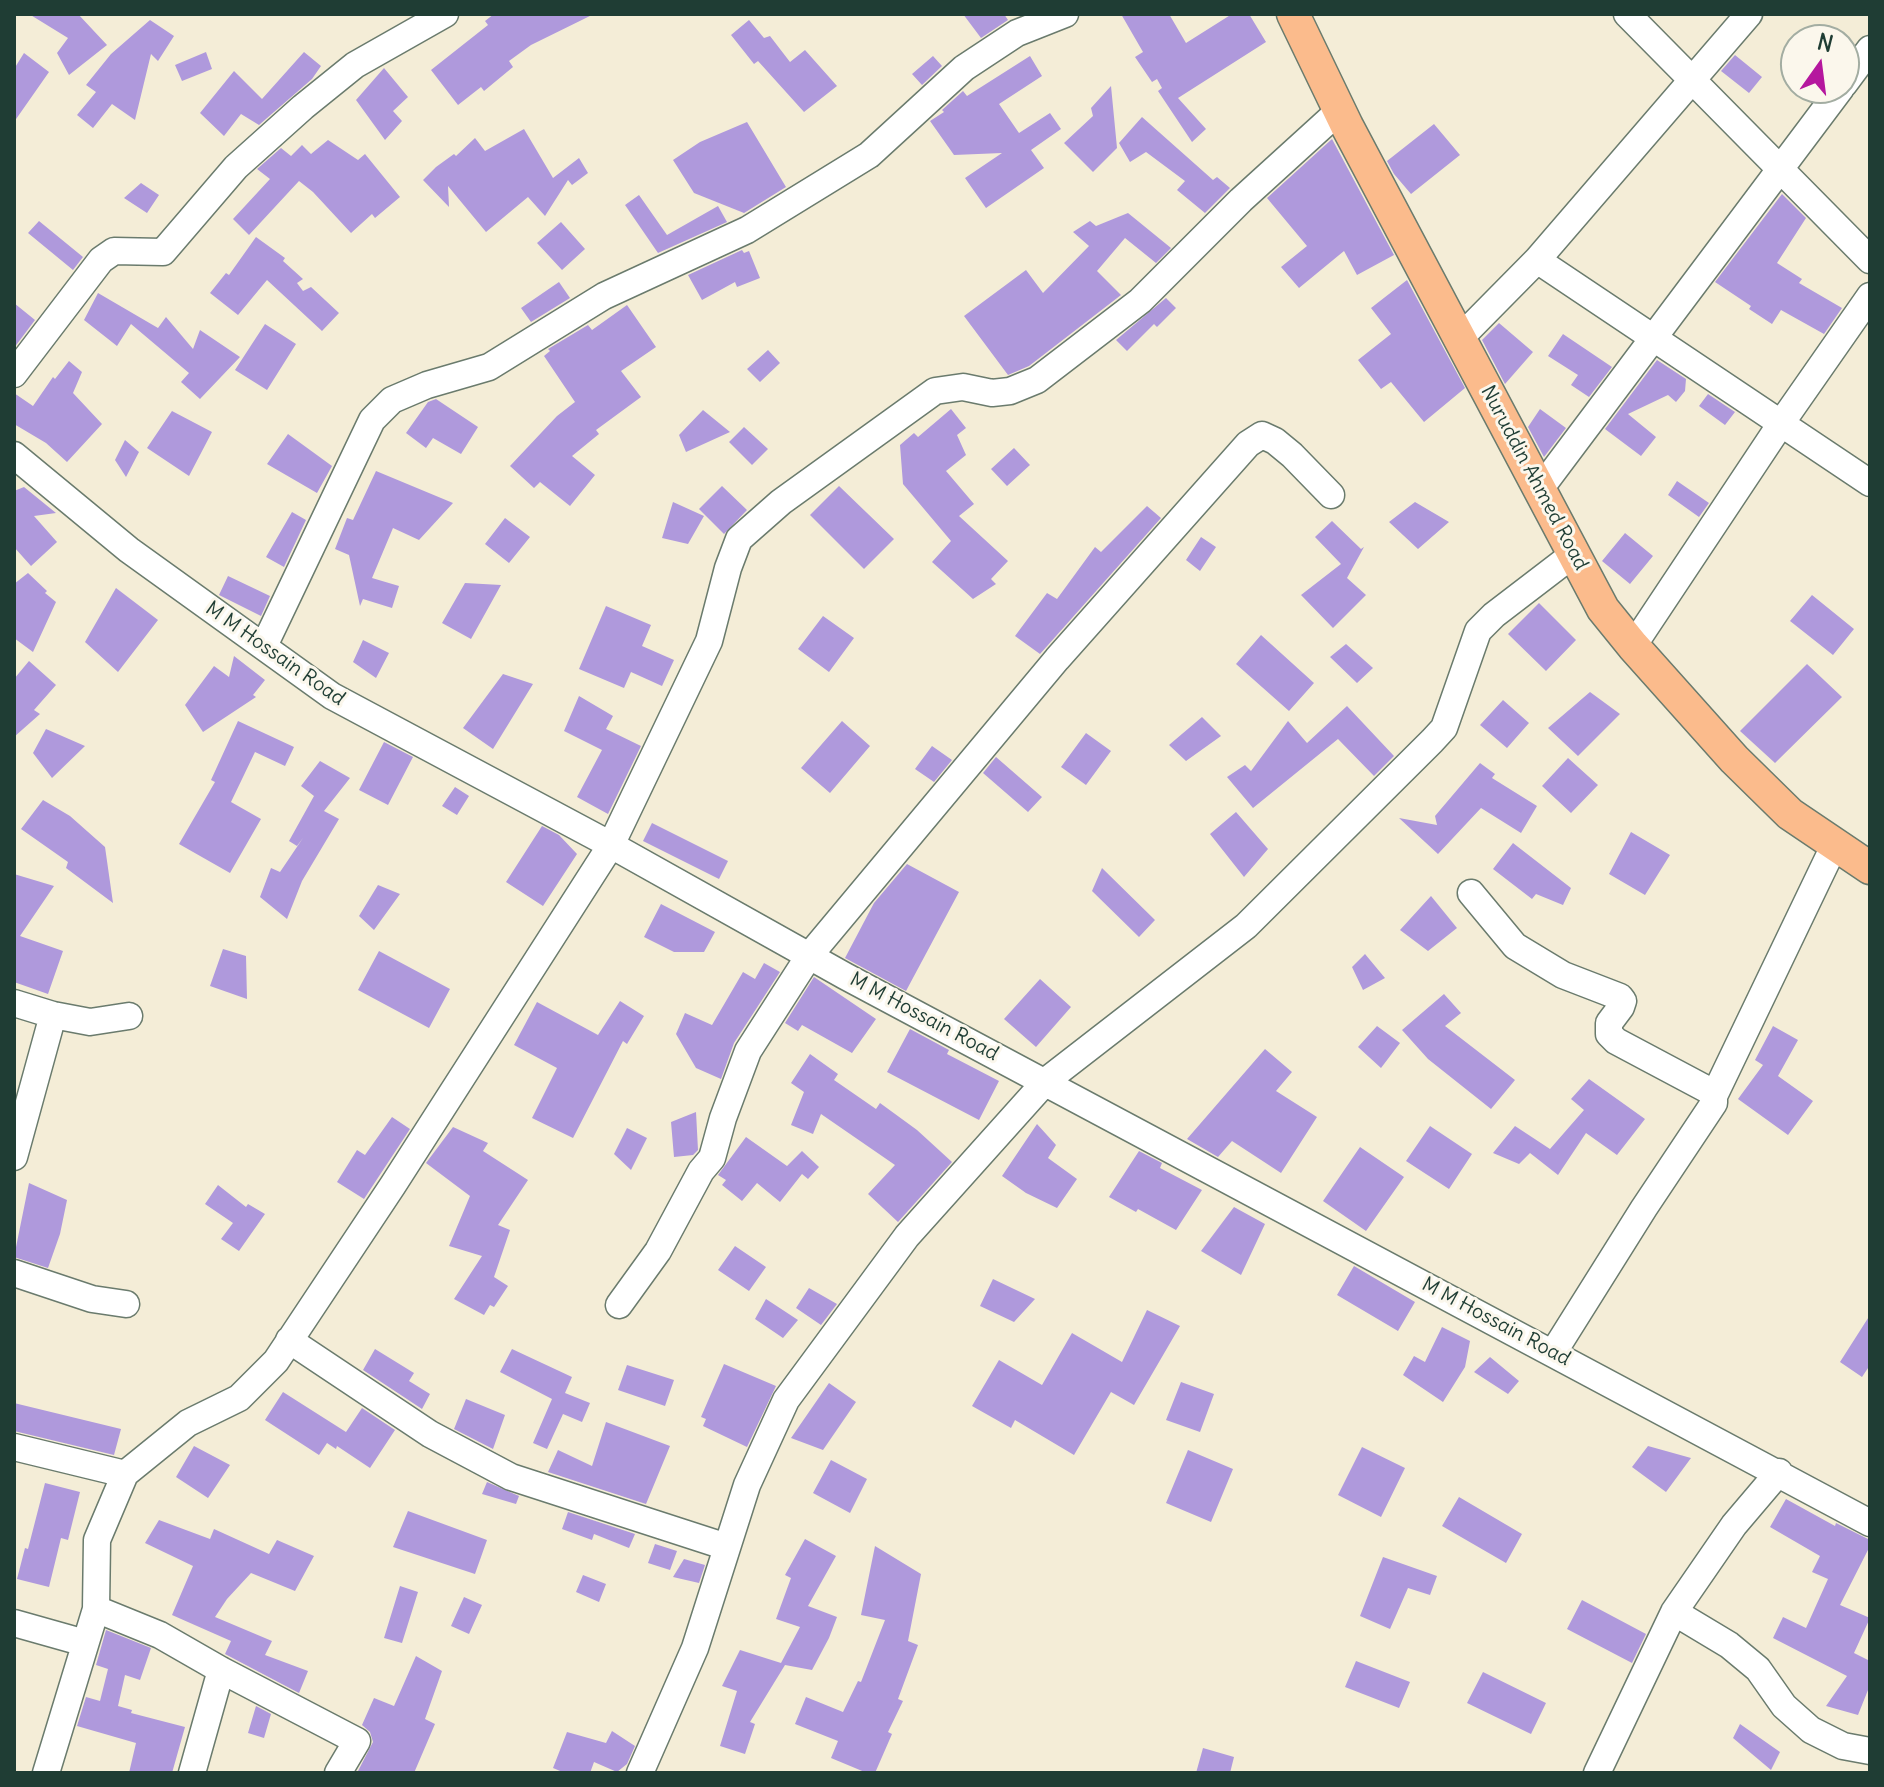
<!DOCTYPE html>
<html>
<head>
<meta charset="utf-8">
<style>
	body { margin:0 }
	#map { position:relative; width:1884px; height:1787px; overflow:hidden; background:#f4edd7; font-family:Delius,sans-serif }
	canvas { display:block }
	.frame { position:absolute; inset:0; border:16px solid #1f3d34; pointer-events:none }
	.north { position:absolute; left:1780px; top:24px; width:80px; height:80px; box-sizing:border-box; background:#fbf7ec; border:2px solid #a3ada2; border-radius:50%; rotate:14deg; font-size:22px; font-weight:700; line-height:32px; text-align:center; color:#1f3d34 }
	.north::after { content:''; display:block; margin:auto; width:28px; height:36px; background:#b5179e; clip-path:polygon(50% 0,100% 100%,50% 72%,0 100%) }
</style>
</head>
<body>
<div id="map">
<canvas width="1884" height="1787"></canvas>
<div class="frame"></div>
<div class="north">N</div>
</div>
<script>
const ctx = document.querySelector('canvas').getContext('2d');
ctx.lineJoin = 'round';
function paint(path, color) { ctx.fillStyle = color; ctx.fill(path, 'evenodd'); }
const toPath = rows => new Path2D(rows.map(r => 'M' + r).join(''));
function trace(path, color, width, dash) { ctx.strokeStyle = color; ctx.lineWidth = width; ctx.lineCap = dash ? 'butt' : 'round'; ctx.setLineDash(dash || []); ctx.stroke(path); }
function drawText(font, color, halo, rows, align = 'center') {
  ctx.font = font + ' Delius,sans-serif'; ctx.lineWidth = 6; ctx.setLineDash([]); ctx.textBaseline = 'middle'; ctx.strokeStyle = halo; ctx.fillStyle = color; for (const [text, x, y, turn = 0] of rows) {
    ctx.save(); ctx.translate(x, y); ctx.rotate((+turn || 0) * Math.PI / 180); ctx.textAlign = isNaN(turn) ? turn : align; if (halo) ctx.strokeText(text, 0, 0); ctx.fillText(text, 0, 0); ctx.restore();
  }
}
paint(toPath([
	[29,14,78,14,107,45,69,75,57,53,68,38],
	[494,14,594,14,531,45,509,61,513,67,484,91,481,87,458,105,431,70,488,25,485,21],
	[963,14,1004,14,1008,20,981,38],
	[1121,14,1169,14,1186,43,1232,14,1249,14,1266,42,1178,98,1206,129,1192,142,1158,91,1162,88,1157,79,1152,82,1135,57,1143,52],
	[150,20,174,36,158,61,151,54,135,120,112,104,93,128,77,115,96,92,86,85,111,54],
	[749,20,764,38,770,36,790,62,805,50,837,86,804,112,758,61,754,64,731,35],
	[206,52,212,69,182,81,175,65],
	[304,52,321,66,312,79,259,125,241,114,224,136,200,113,234,71,262,99],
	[24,53,49,72,14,122,14,69],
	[1735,55,1762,77,1749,93,1721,71],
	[933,56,942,66,922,85,912,74],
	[1030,56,1042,76,999,104,1019,133,1050,113,1061,129,1031,150,1044,168,986,208,965,178,1002,153,954,155,930,121,944,112,942,110,963,91,967,96],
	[384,68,408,97,393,111,402,121,385,140,356,100],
	[1111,86,1117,148,1093,172,1064,143,1093,116,1091,108],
	[1142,117,1213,180,1217,177,1230,188,1205,213,1177,190,1185,181,1146,152,1130,162,1119,143],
	[747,122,786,187,744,213,694,193,673,160,700,142],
	[1434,124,1460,155,1411,194,1394,174,1387,161],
	[524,129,553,178,579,158,588,173,572,185,568,180,545,216,528,197,486,232,448,186,449,207,423,180,436,167,454,154,456,156,475,138,485,151],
	[1332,139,1394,255,1357,275,1344,251,1299,288,1281,267,1307,246,1267,198],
	[328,140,358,160,365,154,400,197,375,218,372,214,351,233,313,192,299,181,249,235,233,219,270,179,257,169,281,148,291,156,302,145,311,154],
	[141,183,159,195,147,213,124,198],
	[1782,194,1806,218,1777,263,1802,279,1799,283,1842,308,1824,334,1781,310,1772,324,1749,309,1751,306,1715,282],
	[639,195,667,235,718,206,727,222,658,253,625,205],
	[1128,213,1171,248,1156,263,1125,238,1097,271,1121,295,1029,366,1008,375,964,316,1026,270,1043,293,1089,246,1073,232,1090,221,1096,226],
	[39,221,83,257,73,270,28,233],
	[561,222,585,249,562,270,537,243],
	[256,237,285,258,283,261,303,279,297,283,303,291,311,287,339,313,322,331,267,280,238,315,210,293,226,273,229,275],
	[742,250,744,253,749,251,760,278,737,287,735,282,702,300,688,275],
	[1407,280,1465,388,1424,422,1391,382,1381,389,1358,360,1391,334,1371,308],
	[559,282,570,298,531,322,521,308],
	[98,293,158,328,166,317,193,349,200,330,240,357,200,399,181,382,189,373,131,324,117,346,84,320],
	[1166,298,1176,308,1157,327,1154,324,1127,351,1116,340],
	[14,303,35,320,14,348],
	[627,305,656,347,621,371,641,397,596,430,599,434,572,456,595,475,570,506,540,482,534,488,510,466,557,416,575,402,544,356,550,351,548,349,588,325,592,330],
	[1499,323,1533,352,1505,384,1482,340],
	[265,324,296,344,267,390,235,370],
	[1563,334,1612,367,1589,397,1571,385,1578,375,1548,356],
	[768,350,780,363,760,382,747,369],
	[1657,360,1686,379,1685,391,1676,402,1668,395,1628,414,1656,437,1641,456,1605,429],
	[69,361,82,372,73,393,102,424,67,462,46,443,14,424,14,393,33,406,53,377,55,379],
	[1708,394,1735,412,1725,425,1699,406],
	[436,399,478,427,461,454,433,438,426,448,406,433,428,402],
	[951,409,966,428,957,435,966,455,946,471,974,504,959,516,1008,561,991,579,996,584,973,599,932,562,951,541,903,484,900,445,914,433,918,437],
	[1540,409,1566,428,1544,457,1528,427],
	[703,410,730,432,686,452,679,435],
	[172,411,212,432,189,476,147,448],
	[744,427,768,449,752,465,729,442],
	[288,434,332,466,317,493,267,464],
	[125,440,139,452,126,477,115,460],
	[1014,448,1030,465,1007,486,991,469],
	[376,471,453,503,419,540,393,528,372,578,399,586,392,608,363,599,360,606,349,555,335,549,347,518,353,520],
	[1677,481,1709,503,1699,517,1668,495],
	[722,486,747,510,724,534,699,509],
	[839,486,894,539,864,569,810,515],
	[24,487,56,513,34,516,57,542,31,566,14,547,14,491],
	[673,502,704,516,688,544,662,538],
	[1415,502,1449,522,1418,549,1389,522],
	[1147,506,1161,518,1040,654,1015,636,1047,593,1057,599,1095,547,1101,552],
	[292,512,306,520,284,567,266,557],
	[505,518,530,537,509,563,485,544],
	[1332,521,1361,549,1364,547,1347,578,1366,595,1333,628,1301,595,1341,564,1315,537],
	[1625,533,1653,556,1630,584,1602,561],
	[1201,537,1216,547,1200,571,1186,560],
	[28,573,47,591,45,593,56,602,33,652,14,638,14,584],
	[228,576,270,596,261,616,219,595],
	[465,583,501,585,471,639,442,623],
	[116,588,158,620,118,672,85,642],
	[1812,595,1854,629,1833,655,1790,621],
	[1539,603,1576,640,1546,671,1508,634],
	[606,606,651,625,642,646,674,660,662,686,631,672,624,688,579,669],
	[823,616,854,638,829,672,798,649],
	[1261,635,1314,683,1289,711,1236,664],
	[363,640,389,653,376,678,353,662],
	[1346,644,1373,668,1357,683,1330,657],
	[234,656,265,680,253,695,256,697,203,732,185,705,214,666,229,677],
	[29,661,56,685,34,710,40,714,14,737,14,679],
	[1807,664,1842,697,1775,763,1740,731],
	[503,674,533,684,493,749,463,728],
	[1590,692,1620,714,1578,756,1548,728],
	[579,696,613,716,606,729,641,746,608,814,577,797,602,750,564,731],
	[1503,700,1529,723,1507,748,1480,725],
	[1347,706,1394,756,1374,776,1338,739,1253,808,1227,777,1245,765,1251,771,1288,721,1307,743],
	[1202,717,1221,736,1186,761,1169,745],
	[238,721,294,747,285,766,255,752,231,802,261,819,230,873,179,844,215,782,211,780],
	[842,721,870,746,830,793,801,768],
	[46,729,85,746,52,778,33,753],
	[1086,733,1111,751,1086,785,1061,767],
	[384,742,413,757,388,805,359,790],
	[932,746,952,760,934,782,915,769],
	[996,757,1042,797,1028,812,983,773],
	[1568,758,1598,785,1571,813,1542,786],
	[320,761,350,778,324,811,339,819,302,881,287,919,260,897,271,868,280,872,303,838,297,846,289,841,314,796,301,786],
	[1480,763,1495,774,1492,778,1537,806,1521,833,1481,808,1438,854,1399,818,1437,825,1435,816],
	[455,787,469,796,457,815,442,806],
	[43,800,70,816,105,847,113,903,66,868,68,862,21,829],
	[1236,812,1268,849,1244,877,1210,834],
	[652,823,728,861,719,879,643,841],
	[542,826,559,835,577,854,543,906,506,882],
	[1631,832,1670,855,1645,895,1609,874],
	[1513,843,1571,888,1563,905,1536,894,1532,899,1493,869],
	[907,864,959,892,906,991,845,958,874,903],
	[1102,868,1155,920,1139,937,1092,891],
	[14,874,54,886,20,936,63,951,48,994,14,982],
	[378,885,400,894,374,930,359,916],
	[1431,896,1457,928,1428,951,1400,930],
	[661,904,715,932,704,952,674,952,644,937],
	[223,949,246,956,247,999,210,986],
	[379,951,450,989,429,1028,358,990],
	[1365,954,1385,978,1363,990,1352,967],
	[764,963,780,972,734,1043,721,1079,696,1068,676,1034,685,1013,712,1025,743,972,755,979],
	[814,977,876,1019,852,1053,802,1025,798,1031,785,1023],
	[1040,979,1071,1007,1036,1047,1004,1019],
	[1444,994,1461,1013,1445,1026,1515,1080,1491,1109,1428,1059,1402,1030],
	[620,1001,644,1016,627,1044,623,1041,573,1138,532,1118,557,1068,514,1045,537,1002,598,1035],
	[1377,1026,1400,1043,1381,1068,1358,1047],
	[1773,1026,1798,1040,1778,1076,1813,1101,1788,1135,1738,1099,1763,1065,1755,1060],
	[910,1029,949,1050,947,1054,999,1081,979,1120,887,1072],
	[1265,1049,1292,1072,1276,1091,1317,1117,1281,1173,1232,1141,1218,1157,1187,1139],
	[810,1054,838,1074,834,1080,876,1109,880,1103,917,1130,952,1162,898,1222,868,1194,895,1165,821,1114,813,1134,791,1125,804,1092,791,1083],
	[1589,1079,1645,1119,1617,1155,1586,1133,1558,1175,1530,1153,1519,1164,1493,1153,1515,1126,1550,1149,1584,1110,1571,1099],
	[696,1112,698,1150,693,1155,674,1157,671,1122],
	[392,1117,410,1129,364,1199,337,1182,357,1150,365,1155],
	[1037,1124,1056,1145,1048,1158,1077,1179,1057,1208,1026,1193,1002,1176],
	[1430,1126,1472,1154,1449,1189,1406,1161],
	[453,1127,488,1143,483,1151,528,1180,498,1225,510,1230,494,1277,508,1286,494,1307,490,1305,484,1315,454,1299,482,1256,449,1246,470,1196,426,1163],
	[627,1128,647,1138,631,1170,614,1154],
	[746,1137,787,1166,802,1151,819,1167,808,1179,802,1174,780,1202,757,1183,742,1201,722,1185,726,1180,718,1175],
	[1360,1147,1404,1177,1366,1231,1323,1201],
	[1139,1151,1162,1163,1160,1168,1202,1190,1176,1230,1138,1209,1136,1212,1109,1197],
	[29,1183,67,1200,60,1234,48,1268,14,1257],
	[218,1185,246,1207,248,1204,265,1214,239,1251,221,1239,233,1223,205,1204],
	[1234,1207,1265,1224,1241,1275,1201,1251],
	[735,1246,766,1267,749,1291,718,1270],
	[1354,1266,1415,1302,1398,1331,1337,1295],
	[993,1279,1035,1299,1014,1322,980,1306],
	[809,1288,837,1304,821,1325,796,1308],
	[766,1299,798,1320,783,1338,755,1319],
	[1147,1310,1180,1326,1134,1405,1111,1392,1074,1455,1015,1420,1011,1428,972,1406,999,1360,1042,1385,1072,1333,1122,1362],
	[1870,1315,1870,1365,1862,1377,1840,1362],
	[1442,1327,1470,1341,1465,1367,1443,1402,1403,1375,1414,1356,1425,1362],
	[375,1349,414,1373,409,1381,430,1394,422,1409,363,1370],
	[512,1349,572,1377,565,1393,590,1403,582,1422,563,1414,547,1449,533,1443,552,1399,500,1372],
	[1490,1357,1519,1381,1508,1394,1474,1372],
	[724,1364,776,1386,747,1447,703,1426,706,1419,701,1417],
	[627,1365,674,1380,665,1406,618,1390],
	[1181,1382,1214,1394,1200,1432,1166,1420],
	[829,1383,856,1402,823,1450,791,1438],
	[283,1392,346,1432,362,1408,395,1430,370,1468,337,1446,336,1449,327,1443,319,1455,265,1420],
	[466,1399,505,1415,493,1449,454,1429],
	[14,1403,121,1429,114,1455,14,1431],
	[606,1422,670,1446,646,1504,548,1472,558,1450,592,1466],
	[194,1446,230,1465,208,1498,176,1477],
	[1648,1446,1691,1458,1666,1492,1632,1467],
	[1362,1447,1405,1468,1381,1517,1338,1495],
	[1188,1450,1233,1469,1211,1522,1166,1503],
	[831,1460,867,1479,850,1513,813,1493],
	[487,1482,519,1496,516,1504,482,1494],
	[45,1483,80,1492,68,1540,61,1538,49,1587,17,1579,25,1548,28,1549],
	[1459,1497,1522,1534,1506,1563,1442,1526],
	[1786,1499,1835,1526,1836,1523,1870,1540,1870,1546,1840,1605,1870,1618,1854,1653,1870,1661,1870,1685,1858,1715,1826,1706,1847,1676,1773,1638,1783,1617,1806,1628,1828,1579,1812,1572,1820,1556,1770,1527],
	[408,1511,487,1540,475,1574,393,1547],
	[568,1512,635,1534,629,1548,594,1534,592,1540,562,1529],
	[159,1520,210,1539,214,1529,269,1554,277,1540,314,1556,295,1591,251,1573,227,1599,215,1617,272,1641,265,1655,308,1671,299,1693,225,1654,231,1641,172,1615,193,1566,145,1543],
	[805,1539,836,1556,808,1606,837,1617,829,1638,812,1670,785,1665,750,1722,755,1724,745,1754,720,1746,737,1691,722,1686,740,1650,781,1663,800,1627,776,1619,791,1578,785,1575],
	[655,1544,677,1551,670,1570,648,1563],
	[875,1546,921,1574,908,1641,918,1645,898,1699,903,1701,888,1732,892,1734,875,1773,867,1773,831,1758,838,1741,795,1724,806,1697,843,1712,858,1681,861,1682,885,1620,861,1615],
	[1383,1557,1437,1576,1430,1595,1408,1588,1390,1629,1360,1616],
	[684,1559,705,1565,699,1583,673,1577],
	[583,1575,606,1584,599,1602,576,1592],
	[400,1586,418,1592,402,1643,384,1638],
	[464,1597,482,1605,469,1634,451,1626],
	[1582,1600,1646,1634,1632,1663,1567,1629],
	[106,1630,151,1648,140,1680,125,1675,118,1706,132,1710,131,1713,185,1727,172,1773,129,1773,136,1743,77,1726,86,1697,100,1701,108,1669,96,1665],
	[416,1656,442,1671,425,1719,435,1724,414,1773,357,1773,373,1742,370,1732,362,1725,374,1698,394,1706],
	[1356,1661,1410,1682,1399,1708,1345,1687],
	[1483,1672,1546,1703,1531,1734,1467,1703],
	[256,1706,271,1714,264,1738,248,1733],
	[1740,1724,1780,1752,1771,1770,1733,1738],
	[612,1731,635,1746,627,1764,617,1772,594,1762,590,1773,565,1773,553,1768,567,1732,606,1743],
	[1203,1748,1234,1757,1230,1773,1196,1773]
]), '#af99dc');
const minor = toPath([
	[1627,14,1870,260],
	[1844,84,1870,49],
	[1537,260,1870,483],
	[1460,338,1537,260,1749,14],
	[14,374,101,260,114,251,163,252,236,167,303,107,355,65,445,14],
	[14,455,129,550,332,696,611,845,845,976,1870,1523],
	[1540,489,1841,88],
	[264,646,372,420,392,400,427,385,489,367,604,296,747,230,869,155,964,68,1017,33,1065,14],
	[1633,646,1782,422,1870,296],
	[1471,893,1515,946,1563,975,1620,997,1623,1001,1621,1007,1609,1023,1609,1034,1616,1041,1710,1091,1714,1096],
	[14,1003,53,1015,90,1022,129,1016],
	[14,1157,53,1015],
	[14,1273,92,1299,126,1304],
	[619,1305,658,1251,701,1171,712,1158,723,1118,748,1051,809,956,1057,659,1248,444,1262,435,1275,441,1292,455,1331,495],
	[289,1340,430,1434,511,1477,727,1547],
	[1553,1353,1644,1208,1714,1103,1714,1096,1835,844],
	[14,1447,125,1474,97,1540,96,1609,46,1773],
	[125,1474,188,1423,239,1398,276,1361,393,1185,611,845,709,641,728,568,739,539,781,502,935,391,963,387,992,393,1010,391,1037,380,1140,301,1241,200,1340,110],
	[96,1609,160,1635,221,1670,357,1741,338,1773],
	[1674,1612,1729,1645,1758,1669,1784,1706,1811,1730,1843,1746,1870,1751],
	[14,1623,85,1643],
	[192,1773,221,1670],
	[640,1773,695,1648,747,1485,786,1400,907,1236,1046,1081,1246,926,1432,741,1444,728,1478,631,1494,615,1575,553],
	[1597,1773,1674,1612,1734,1525,1779,1472]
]);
const major = toPath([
	[1293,14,1347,126,1603,609,1633,646,1734,759,1790,814,1870,868]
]);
trace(minor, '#6a7b6d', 29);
trace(major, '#6a7b6d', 35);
trace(minor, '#fff', 26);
trace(major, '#fbbb8c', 32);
drawText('20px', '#1f3d34', '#fbf7ec', [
	["Nuruddin Ahmed Road",1534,478,62],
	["M M Hossain Road",275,654,35],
	["M M Hossain Road",924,1017,28],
	["M M Hossain Road",1496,1322,28]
]);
</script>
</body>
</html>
